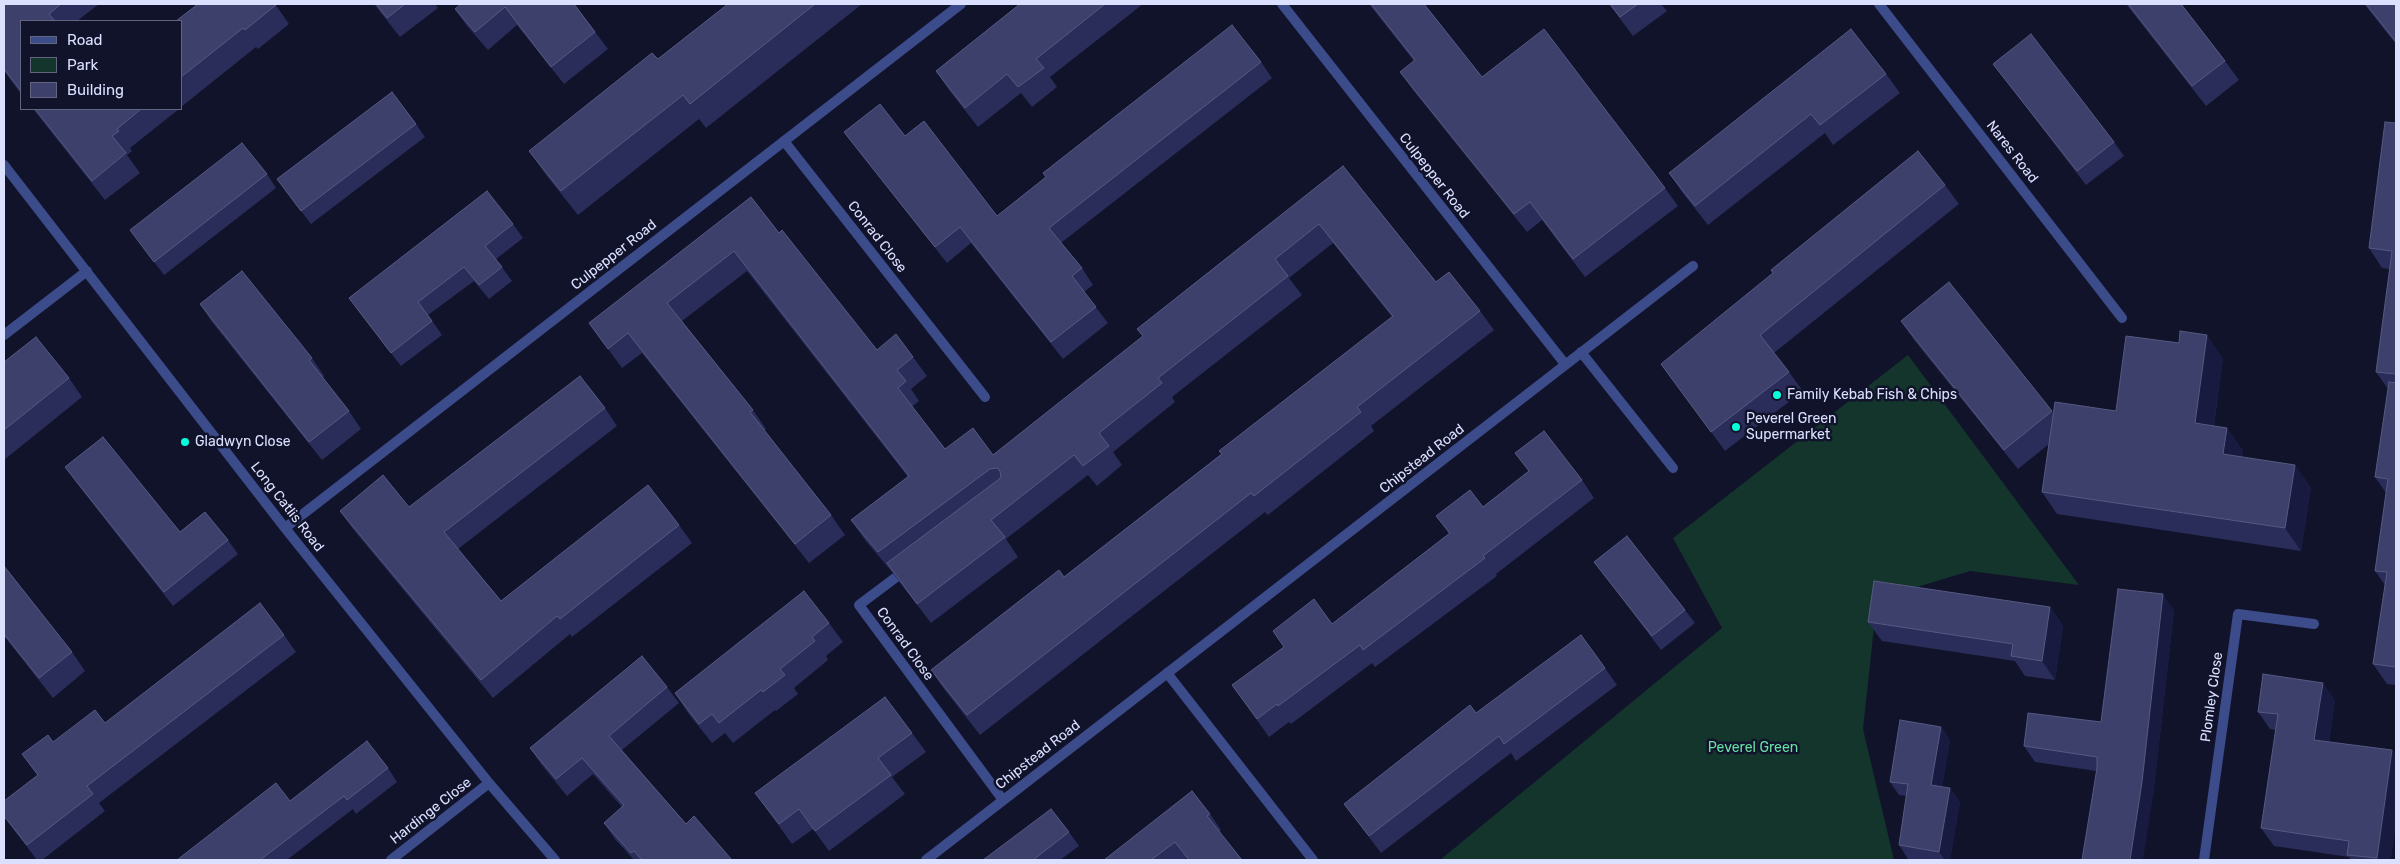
<!DOCTYPE html>
<html>
<head>
<meta charset="utf-8">
<style>
	body { margin:0 }
	#map { position:relative; width:2400px; height:864px; overflow:hidden; background:#11132b; font-family:Rubik,sans-serif }
	canvas { display:block }
	.frame { position:absolute; inset:0; border:5px solid #dbe0ff; pointer-events:none }
	.legend { position:absolute; left:20px; top:20px; width:162px; height:90px; box-sizing:border-box; background:#11132b; border:1px solid #626580; margin:0; padding:6px 9px; list-style:none; font-size:15px; color:#dbe0ff }
	.legend li { display:flex; align-items:center; gap:10px; height:25px }
	.legend b { width:25px; border:1px solid #626580 }
</style>
</head>
<body>
<div id="map">
<canvas width="2400" height="864"></canvas>
<div class="frame"></div>
<ul class="legend">
<li><b style="height:6px;background:#3c4c8a"></b>Road</li>
<li><b style="height:14px;background:#14352c"></b>Park</li>
<li><b style="height:14px;background:#3d406a"></b>Building</li>
</ul>
</div>
<script>
const ctx = document.querySelector('canvas').getContext('2d');
ctx.lineJoin = 'round';
function paint(path, color) { ctx.fillStyle = color; ctx.fill(path, 'evenodd'); }
const toPath = rows => new Path2D(rows.map(r => 'M' + r).join(''));
function trace(path, color, width, dash) { ctx.strokeStyle = color; ctx.lineWidth = width; ctx.lineCap = dash ? 'butt' : 'round'; ctx.setLineDash(dash || []); ctx.stroke(path); }
function drawText(font, color, halo, rows, align = 'center') {
  ctx.font = font + ' Rubik,sans-serif'; ctx.lineWidth = 5; ctx.setLineDash([]); ctx.textBaseline = 'middle'; ctx.strokeStyle = halo; ctx.fillStyle = color; for (const [text, x, y, turn = 0] of rows) {
    ctx.save(); ctx.translate(x, y); ctx.rotate((+turn || 0) * Math.PI / 180); ctx.textAlign = isNaN(turn) ? turn : align; if (halo) ctx.strokeText(text, 0, 0); ctx.fillText(text, 0, 0); ctx.restore();
  }
}
paint(toPath([
	[1908,355,2079,585,1970,571,1877,599,1863,729,1894,860,1440,860,1722,628,1673,538]
]), '#14352c');
trace(toPath([
	[1282,4,1565,364],
	[1879,4,2122,318],
	[784,141,985,397],
	[4,165,285,528,489,783,555,860],
	[4,335,87,271],
	[1581,352,1673,468],
	[285,528,961,4],
	[907,569,859,605,1003,800],
	[1167,673,1313,860],
	[391,860,489,783],
	[926,860,1693,266],
	[2204,860,2238,614,2314,624]
]), '#3c4c8a', 10);
paint(toPath([
	[4,4,99,4,77,21,21,21,21,94,4,71],
	[275,4,289,24,258,49,256,47,181,107,181,21],
	[374,4,435,4,438,8,400,37],
	[574,4,608,49,564,84,517,25,488,50,467,26,455,9],
	[728,4,862,4,706,128,699,119,578,215,546,175,529,151,658,59],
	[1020,4,1143,4,1050,77,1057,87,1032,107,1021,93,978,127,949,90,936,71],
	[1369,4,1424,4,1482,77,1665,188,1678,206,1585,277,1542,220,1527,232,1413,90,1400,72,1414,61],
	[1609,4,1661,4,1667,11,1633,36],
	[2126,4,2181,4,2225,61,2239,80,2206,106],
	[2364,4,2396,4,2396,44],
	[1261,62,1272,78,1061,243,1082,268,1093,285,1084,292,1108,323,1063,359,971,243,947,263,856,148,844,132,905,136,997,216],
	[1993,64,2114,142,2124,156,2086,185,2003,77],
	[1886,74,1900,93,1833,145,1825,133,1708,225,1682,192,1669,173],
	[33,109,179,109,130,148,132,151,127,155,140,173,105,200],
	[2396,123,2396,685,2387,684,2373,664,2385,585,2375,571,2386,493,2375,477,2388,389,2376,372,2390,269,2382,268,2369,248],
	[416,124,425,137,311,224,277,179],
	[1343,166,1436,282,1480,311,1494,330,1371,426,1374,431,1268,515,1265,512,980,735,944,689,931,670,1064,577,1221,454,1392,317,1333,243,1289,278,1302,295,1172,397,1175,402,1113,452,1122,465,1097,486,1088,475,1006,539,1018,557,931,623,892,572,865,540,851,520,908,477,747,271,682,321,753,410,766,429,764,431,831,515,845,535,809,563,642,353,622,368,589,323,751,197,779,233,877,350,913,357,927,376,911,389,919,401,912,407,945,449,993,455,1143,337,1137,329],
	[267,174,276,188,164,275,130,230],
	[1945,185,1959,204,1774,353,1789,372,1803,391,1725,451,1661,364],
	[513,224,523,238,496,259,512,281,489,299,474,281,428,315,442,335,401,366,359,312,349,298],
	[1949,282,2053,413,2116,411,2223,358,2214,426,2227,428,2243,451,2242,457,2311,487,2301,551,2057,514,2042,492,2049,444,2018,469,1914,340,1901,321],
	[200,304,312,358,324,376,323,378,349,411,361,429,322,460,212,322],
	[4,362,69,378,82,397,4,460],
	[605,408,617,426,458,549,501,601,679,525,692,543,572,637,570,634,493,698,353,529,340,511,409,507],
	[1515,453,1582,480,1594,498,1496,574,1497,576,1375,667,1372,663,1291,724,1289,722,1269,737,1232,685,1284,647,1273,631,1332,624,1449,534,1436,516,1483,507,1529,471],
	[65,467,180,532,228,540,238,554,173,606,75,481],
	[1594,562,1685,610,1695,623,1661,650,1604,575],
	[4,566,72,652,85,671,53,698,4,636],
	[2050,607,2063,626,2055,680,2025,676,2015,661,1882,641,1868,622],
	[2174,610,2153,797,2096,771,2035,762,2024,746,2101,722],
	[829,623,843,642,826,656,828,660,794,688,798,694,776,711,775,710,733,743,725,733,712,743,688,713,675,693],
	[284,635,296,652,99,803,105,811,42,860,37,860,4,817,4,801,38,776,22,754,105,723],
	[1605,668,1617,685,1516,761,1511,753,1381,853,1344,804,1476,713],
	[667,687,679,703,622,750,686,824,732,860,634,860,615,839,604,823,622,807,593,774,567,796,541,764,530,748],
	[2335,700,2329,742,2391,860,2351,860,2349,857,2274,846,2261,828,2276,730,2270,729,2258,712],
	[1941,727,1950,740,1942,787,1950,788,1960,802,1950,860,1917,860,1908,859,1899,845,1906,796,1899,795,1890,782],
	[912,733,926,752,892,777,905,794,829,851,813,829,792,844,755,793],
	[388,768,397,782,356,814,353,809,287,860,177,860,290,801],
	[1210,814,1221,830,1219,832,1242,860,1188,860,1186,858,1183,860,1104,860],
	[1069,832,1079,846,1060,860,983,860]
]), '#2a2d59');
paint(toPath([
	[2207,335,2223,358,2211,446,2195,423],
	[2227,428,2243,451,2239,476,2223,454],
	[2295,465,2311,487,2301,551,2285,528],
	[2163,594,2174,610,2153,797,2143,860,2130,860],
	[2050,607,2063,626,2055,680,2042,661],
	[2323,683,2335,700,2327,757,2314,740],
	[1941,727,1950,740,1940,799,1931,785],
	[2392,750,2396,755,2396,826,2391,860,2378,860,2377,858],
	[1950,788,1960,802,1950,860,1945,860,1939,852]
]), '#181a3f');
const building = toPath([
	[4,4,61,4,49,14,55,21,21,21,21,91,4,69,4,4],
	[198,4,275,4,276,5,245,30,243,28,181,77,181,21,176,21,198,4],
	[376,4,405,4,387,18,376,4],
	[461,4,574,4,595,32,551,67,505,7,475,32,455,9,461,4],
	[728,4,815,4,690,104,683,95,561,191,529,151,652,53,658,59,728,4],
	[1020,4,1105,4,1036,59,1044,68,1018,87,1007,74,965,108,936,71,1020,4],
	[1371,4,1424,4,1482,77,1544,29,1665,188,1573,259,1530,202,1514,214,1400,72,1415,60,1371,4],
	[1610,4,1638,4,1620,17,1610,4],
	[2128,4,2181,4,2225,61,2192,86,2128,4],
	[2366,4,2396,4,2396,42,2366,4],
	[1232,25,1261,62,1049,228,1082,268,1072,276,1096,307,1051,342,960,227,935,247,844,132,880,104,905,136,924,121,997,216,1046,177,1043,173,1232,25],
	[1851,29,1886,74,1820,125,1811,114,1695,206,1669,173,1851,29],
	[2031,34,2114,142,2077,171,1993,64,2031,34],
	[392,92,416,124,301,211,277,179,392,92],
	[35,109,141,109,117,129,119,131,112,136,126,153,92,181,35,109],
	[2385,122,2396,123,2396,374,2376,372,2392,251,2369,248,2385,122],
	[242,143,267,174,154,262,130,230,242,143],
	[1918,151,1945,185,1760,335,1789,372,1711,432,1661,364,1773,273,1771,270,1918,151],
	[1343,166,1436,282,1449,272,1480,311,1357,407,1361,412,1254,496,1251,493,967,715,931,670,1059,570,1064,577,1222,454,1219,451,1393,316,1319,224,1275,259,1288,276,1158,378,1162,383,1099,433,1109,446,1083,466,1074,455,991,520,1005,537,917,604,887,563,998,480,1001,477,1000,471,997,468,990,469,878,552,851,520,909,476,734,251,667,303,753,410,750,412,831,515,795,544,628,333,608,349,589,323,751,197,779,233,782,230,877,350,896,334,913,357,897,370,906,381,898,388,945,449,973,428,993,455,1143,336,1137,329,1343,166],
	[487,191,513,224,485,246,502,267,479,285,464,267,418,302,432,321,391,353,349,298,487,191],
	[242,271,312,358,309,360,349,411,309,442,200,304,242,271],
	[1949,282,2052,411,2004,450,1901,321,1949,282],
	[2180,331,2207,335,2195,423,2227,428,2223,454,2295,465,2285,528,2042,492,2055,402,2116,411,2126,336,2179,343,2180,331],
	[36,337,69,378,4,430,4,362,36,337],
	[580,376,605,408,444,532,501,601,648,485,679,525,560,619,557,616,481,680,340,511,383,475,409,507,580,376],
	[2389,382,2396,383,2396,667,2373,664,2387,572,2375,571,2388,479,2375,477,2389,382],
	[1544,431,1582,480,1483,556,1485,558,1363,650,1360,645,1278,706,1277,704,1257,719,1232,685,1284,647,1273,631,1314,599,1332,624,1450,533,1436,516,1470,490,1483,507,1529,471,1515,453,1544,431],
	[103,437,180,532,205,512,228,540,164,592,65,467,103,437],
	[1627,536,1685,610,1652,636,1594,562,1627,536],
	[4,566,72,652,39,678,4,634,4,566],
	[1874,581,2050,607,2042,661,2011,656,2013,644,1868,622,1874,581],
	[2118,589,2163,594,2142,782,2130,860,2082,860,2097,768,2097,757,2024,746,2028,713,2101,722,2118,589],
	[804,591,829,623,812,637,815,641,780,669,785,675,763,692,761,690,719,723,712,714,699,724,675,693,804,591],
	[260,603,284,635,87,786,93,794,27,845,4,816,4,801,38,775,22,754,48,735,53,742,95,710,105,723,260,603],
	[1581,635,1605,668,1504,744,1499,736,1369,836,1344,804,1470,705,1476,713,1581,635],
	[642,656,667,687,609,736,686,824,694,816,732,860,642,860,634,851,631,853,604,823,624,805,582,758,556,779,530,748,642,656],
	[2263,674,2323,683,2314,740,2392,750,2377,858,2347,855,2349,841,2261,828,2278,714,2258,712,2263,674],
	[885,697,912,733,878,758,891,775,815,831,799,809,779,824,755,793,885,697],
	[1900,720,1941,727,1931,785,1950,788,1939,852,1899,845,1908,784,1890,782,1900,720],
	[367,741,388,768,347,800,344,796,260,860,177,860,276,783,290,801,367,741],
	[1192,791,1210,814,1207,816,1242,860,1189,860,1175,842,1151,860,1104,860,1192,791],
	[1051,809,1069,832,1033,860,983,860,1051,809]
]);
paint(building, '#3d406a');
trace(building, '#565982', 1);
for (const [x, y, r, color] of [
	[1777,395,5,"#08fedb"],
	[1736,427,5,"#08fedb"],
	[185,442,5,"#08fedb"]
]) { const dot = new Path2D(); dot.arc(x, y, r, 0, 2 * Math.PI); ctx.fillStyle = color; ctx.fill(dot); trace(dot, '#11132b', 2); }
drawText('14px', '#dbe0ff', '#11132b', [
	["Nares Road",2012,152,52],
	["Culpepper Road",1434,176,52],
	["Conrad Close",877,237,52],
	["Culpepper Road",614,255,-38],
	["Chipstead Road",1422,459,-38],
	["Long Catlis Road",287,507,52],
	["Conrad Close",905,644,54],
	["Plomley Close",2212,697,-82],
	["Chipstead Road",1038,755,-38],
	["Hardinge Close",431,811,-38]
]);
drawText('14px', '#dbe0ff', '#11132b', [
	["Family Kebab Fish & Chips",1787,395],
	["Peverel Green",1746,419],
	["Supermarket",1746,435],
	["Gladwyn Close",195,442]
], 'left');
drawText('14px', '#65e1a4', '#11132b', [
	["Peverel Green",1753,748]
]);
</script>
</body>
</html>
